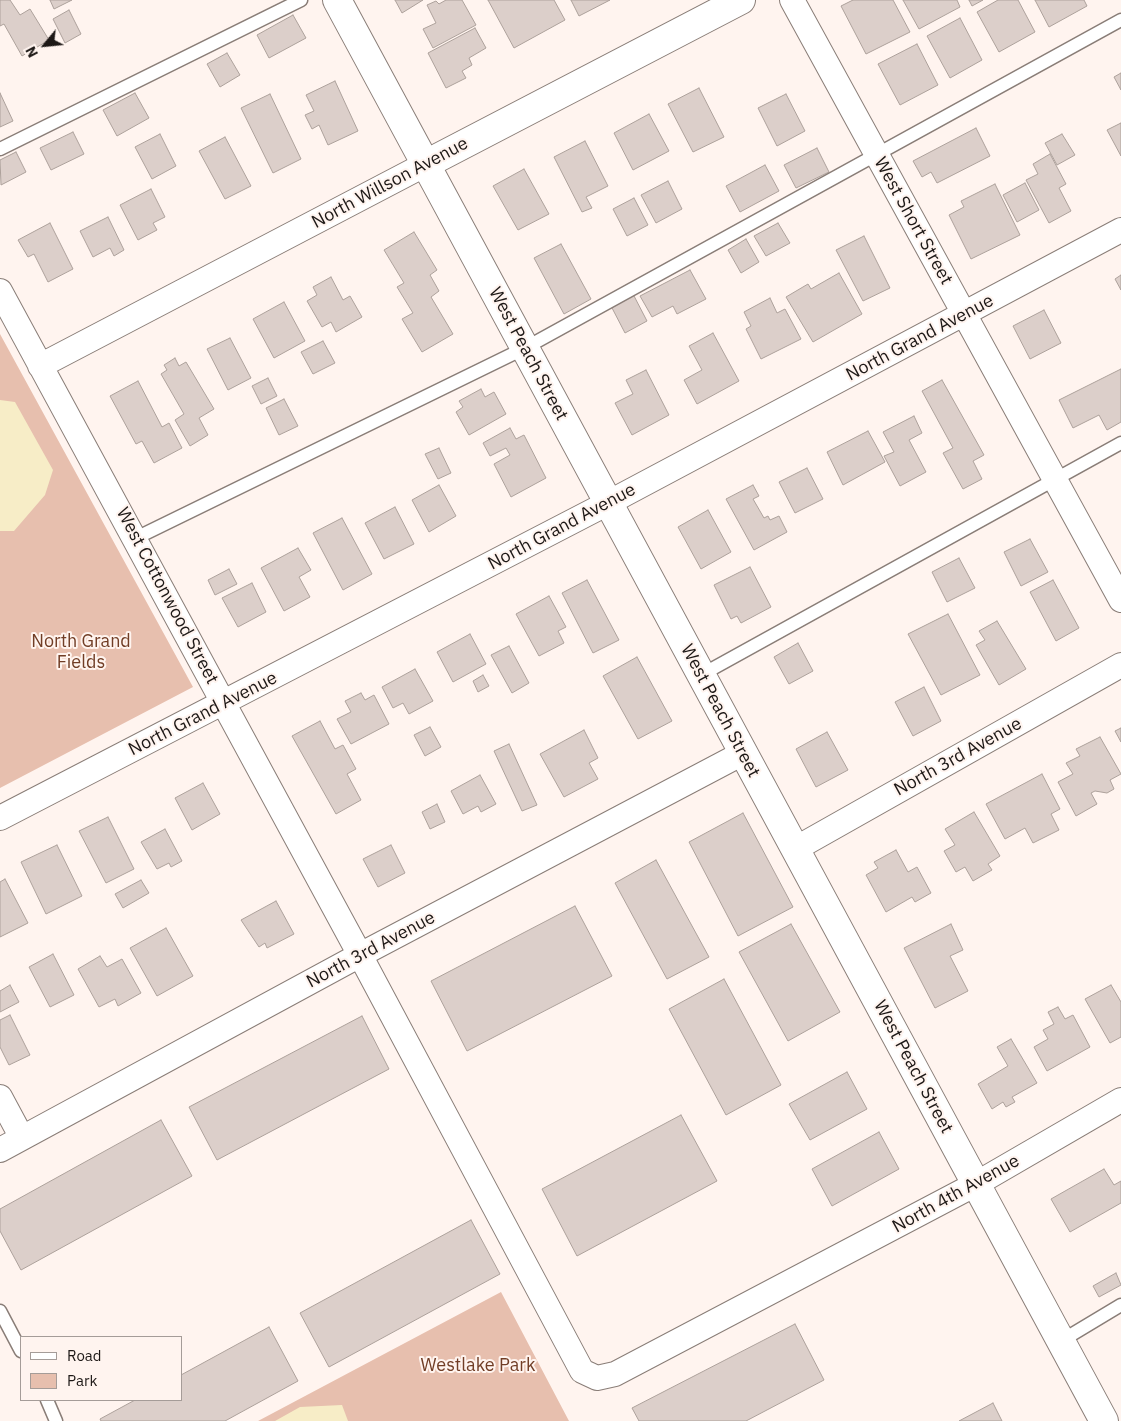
<!DOCTYPE html>
<html>
<head>
<meta charset="utf-8">
<style>
	body { margin:0 }
	#map { position:relative; width:1121px; height:1421px; overflow:hidden; background:#fff4ef; font-family:"IBM Plex Sans",sans-serif }
	canvas { display:block }
	.legend { position:absolute; left:20px; top:1336px; width:162px; height:65px; box-sizing:border-box; background:#fff4ef; border:1px solid #a59c98; margin:0; padding:6px 9px; list-style:none; font-size:15px; color:#1d1816 }
	.legend li { display:flex; align-items:center; gap:10px; height:25px }
	.legend b { width:25px; border:1px solid #a59c98 }
	.north { position:absolute; left:20px; top:20px; width:50px; height:50px; -webkit-text-stroke:4px #fff4ef; paint-order:stroke; rotate:242deg; font-size:14px; font-weight:700; line-height:20px; text-align:center; color:#1d1816 }
	.north::after { content:''; display:block; margin:auto; width:18px; height:22px; background:#1d1816; clip-path:polygon(50% 0,100% 100%,50% 72%,0 100%) }
</style>
</head>
<body>
<div id="map">
<canvas width="1121" height="1421"></canvas>
<ul class="legend">
<li><b style="height:6px;background:#fff"></b>Road</li>
<li><b style="height:14px;background:#e7bfae"></b>Park</li>
</ul>
<div class="north">N</div>
</div>
<script>
const ctx = document.querySelector('canvas').getContext('2d');
ctx.lineJoin = 'round';
function paint(path, color) { ctx.fillStyle = color; ctx.fill(path, 'evenodd'); }
const toPath = rows => new Path2D(rows.map(r => 'M' + r).join(''));
function trace(path, color, width, dash) { ctx.strokeStyle = color; ctx.lineWidth = width; ctx.lineCap = dash ? 'butt' : 'round'; ctx.setLineDash(dash || []); ctx.stroke(path); }
function drawText(font, color, halo, rows, align = 'center') {
  ctx.font = font + ' "IBM Plex Sans",sans-serif'; ctx.lineWidth = 4; ctx.setLineDash([]); ctx.textBaseline = 'middle'; ctx.strokeStyle = halo; ctx.fillStyle = color; for (const [text, x, y, turn = 0] of rows) {
    ctx.save(); ctx.translate(x, y); ctx.rotate((+turn || 0) * Math.PI / 180); ctx.textAlign = isNaN(turn) ? turn : align; if (halo) ctx.strokeText(text, 0, 0); ctx.fillText(text, 0, 0); ctx.restore();
  }
}
paint(toPath([
	[0,334,193,687,0,788],
	[501,1292,569,1421,258,1421]
]), '#e7bfae');
paint(toPath([
	[0,400,15,402,53,470,45,495,14,531,0,531],
	[342,1405,348,1421,275,1421,300,1407]
]), '#f7edc7');
const building = toPath([
	[0,0,10,0,20,15,30,9,49,40,22,56,4,24,0,26,0,0],
	[50,0,72,0,54,9,50,0],
	[395,0,423,0,402,13,395,0],
	[446,0,462,0,476,25,433,48,423,29,436,23,427,5,436,1,439,4,446,0],
	[488,0,554,0,565,20,514,48,488,0],
	[571,0,610,0,579,16,571,0],
	[853,0,893,0,910,32,866,54,841,6,853,0],
	[903,0,957,0,960,7,919,29,903,0],
	[969,0,983,0,972,6,969,0],
	[998,0,1018,0,1035,32,999,52,977,12,998,0],
	[1035,0,1084,0,1087,6,1049,27,1035,0],
	[69,10,81,34,65,43,53,19,69,10],
	[293,15,306,38,269,58,257,35,293,15],
	[960,18,982,60,950,78,927,36,960,18],
	[475,28,486,48,469,58,472,65,462,71,466,78,446,88,428,53,475,28],
	[917,44,938,85,900,105,878,64,917,44],
	[227,53,240,75,220,87,207,64,227,53],
	[1121,73,1121,90,1114,77,1121,73],
	[335,81,358,131,328,145,319,125,312,129,305,115,314,111,306,95,335,81],
	[699,88,724,137,693,152,668,104,699,88],
	[0,93,13,121,0,127,0,93],
	[135,93,149,118,117,136,103,110,135,93],
	[270,94,301,159,273,173,241,108,270,94],
	[786,94,805,131,777,146,758,108,786,94],
	[649,114,669,151,633,170,614,133,649,114],
	[1121,123,1121,156,1107,130,1121,123],
	[976,128,990,156,937,183,931,172,922,177,913,161,976,128],
	[73,132,84,154,51,170,40,148,73,132],
	[160,134,176,166,152,179,135,147,160,134],
	[1062,134,1075,155,1057,165,1045,143,1062,134],
	[225,137,251,186,225,199,199,151,225,137],
	[585,141,608,186,586,197,592,208,582,212,554,157,585,141],
	[817,148,829,172,796,188,784,165,817,148],
	[16,152,26,172,1,185,0,160,16,152],
	[1050,154,1066,184,1059,188,1071,211,1049,223,1026,180,1038,174,1033,164,1050,154],
	[765,165,779,191,740,212,726,186,765,165],
	[524,169,549,214,518,230,493,186,524,169],
	[668,181,682,209,656,223,641,195,668,181],
	[1025,183,1039,210,1017,222,1003,195,1025,183],
	[995,184,1020,235,971,259,949,215,964,207,961,201,995,184],
	[151,189,165,217,153,223,157,230,138,240,120,205,151,189],
	[634,198,648,225,627,236,613,209,634,198],
	[108,217,124,250,114,256,110,248,93,257,80,231,108,217],
	[50,223,73,269,48,282,34,254,28,257,18,240,50,223],
	[778,223,790,243,766,256,754,236,778,223],
	[414,232,437,270,430,275,439,291,431,297,453,334,422,352,402,319,413,313,397,287,404,283,384,250,414,232],
	[864,236,890,288,863,301,836,250,864,236],
	[746,239,759,262,741,273,728,250,746,239],
	[561,244,591,299,564,314,534,258,561,244],
	[690,270,706,299,677,314,673,306,652,317,640,296,690,270],
	[839,273,862,314,813,342,786,297,808,284,811,289,839,273],
	[1121,275,1121,290,1115,279,1121,275],
	[331,277,343,300,350,296,362,317,336,332,331,322,322,327,307,301,317,295,313,287,331,277],
	[633,294,647,321,625,333,611,306,633,294],
	[770,298,777,313,785,309,801,339,761,359,746,329,751,326,744,312,770,298],
	[284,302,305,341,274,358,253,319,284,302],
	[1044,310,1061,343,1030,359,1013,326,1044,310],
	[713,333,739,381,697,404,684,380,702,370,689,346,713,333],
	[230,338,251,378,228,390,207,349,230,338],
	[323,341,335,363,313,374,301,352,323,341],
	[175,358,179,366,186,362,214,409,199,418,208,435,190,446,175,420,184,414,161,374,167,370,164,365,175,358],
	[1121,369,1121,422,1107,430,1099,415,1073,428,1059,400,1121,369],
	[646,370,669,415,632,435,615,403,633,394,626,380,646,370],
	[268,378,277,396,261,404,252,386,268,378],
	[942,380,984,455,973,461,982,479,963,489,943,453,953,448,922,391,942,380],
	[138,381,162,427,169,423,182,448,154,463,142,441,136,444,110,396,138,381],
	[481,389,485,397,494,392,506,414,469,435,456,412,463,407,459,401,481,389],
	[284,399,298,426,279,435,266,408,284,399],
	[914,416,922,433,909,440,926,472,900,486,884,456,894,452,883,432,914,416],
	[510,428,516,439,524,435,546,478,511,497,494,464,510,455,506,448,490,456,483,443,510,428],
	[868,431,885,462,843,485,827,452,868,431],
	[439,448,451,473,438,479,425,454,439,448],
	[807,468,823,499,795,513,779,482,807,468],
	[439,485,456,516,429,532,412,500,439,485],
	[753,485,759,496,753,499,764,518,768,516,770,520,779,516,787,532,754,550,726,499,753,485],
	[395,507,414,544,384,559,365,523,395,507],
	[708,510,731,552,701,569,678,527,708,510],
	[342,518,372,574,343,590,313,533,342,518],
	[1030,539,1048,572,1021,586,1004,552,1030,539],
	[298,548,311,570,299,577,310,597,284,611,261,568,298,548],
	[959,558,975,588,947,602,932,572,959,558],
	[750,567,771,607,741,623,737,616,731,619,714,585,750,567],
	[229,569,237,584,215,595,208,580,229,569],
	[587,580,619,640,593,653,562,593,587,580],
	[1053,580,1079,628,1056,641,1030,592,1053,580],
	[252,583,266,612,238,627,222,598,252,583],
	[549,596,566,627,558,631,564,643,539,656,516,614,549,596],
	[948,614,980,675,941,695,908,634,948,614],
	[997,621,1026,669,999,685,976,645,985,640,979,631,997,621],
	[470,634,486,664,453,682,437,652,470,634],
	[798,643,813,671,789,684,774,657,798,643],
	[509,646,529,683,512,693,491,655,509,646],
	[637,657,672,721,638,739,603,676,637,657],
	[415,669,433,701,409,714,403,703,393,708,382,687,415,669],
	[483,675,489,686,478,692,473,681,483,675],
	[924,687,941,721,913,736,895,702,924,687],
	[361,693,365,700,374,695,389,724,351,744,337,719,351,712,345,701,361,693],
	[320,721,335,749,343,745,356,769,347,774,361,800,336,814,292,736,320,721],
	[430,727,441,747,425,756,414,735,430,727],
	[1121,728,1121,742,1115,731,1121,728],
	[584,730,598,758,589,763,598,779,564,797,540,754,584,730],
	[827,732,848,770,816,787,796,749,827,732],
	[1100,737,1121,774,1110,780,1114,789,1107,793,1095,791,1091,793,1097,804,1076,816,1058,782,1073,774,1066,763,1080,756,1076,749,1100,737],
	[509,744,537,805,522,811,494,751,509,744],
	[1042,774,1060,809,1051,814,1059,830,1033,843,1025,828,1005,839,986,804,1042,774],
	[480,775,496,804,481,812,478,806,463,814,451,791,480,775],
	[203,783,220,814,192,830,175,798,203,783],
	[437,804,445,822,430,829,422,812,437,804],
	[974,812,1000,856,988,864,992,870,973,881,965,867,956,872,944,851,955,845,945,829,974,812],
	[743,813,793,907,738,936,689,842,743,813],
	[108,817,134,869,106,883,79,831,108,817],
	[165,829,182,861,171,867,169,863,157,869,141,842,165,829],
	[57,845,82,896,46,914,21,862,57,845],
	[391,845,405,873,378,887,363,859,391,845],
	[896,850,908,872,917,867,931,893,915,902,912,897,886,912,866,875,878,868,874,862,896,850],
	[656,860,709,957,667,979,615,883,656,860],
	[5,879,28,923,0,937,0,882,5,879],
	[141,880,149,893,123,908,115,894,141,880],
	[276,901,294,934,267,948,265,943,259,947,241,920,276,901],
	[575,906,612,976,467,1051,431,981,575,906],
	[791,924,840,1012,788,1041,739,952,791,924],
	[951,924,963,950,950,956,968,991,935,1008,904,948,951,924],
	[166,928,193,976,157,996,130,948,166,928],
	[53,954,74,995,50,1007,29,967,53,954],
	[100,956,107,967,122,959,141,993,118,1006,115,999,99,1007,78,969,100,956],
	[724,979,781,1085,726,1115,669,1009,724,979],
	[10,985,19,1002,0,1012,0,991,10,985],
	[1111,985,1121,1002,1121,1037,1110,1043,1085,999,1111,985],
	[1058,1007,1065,1019,1073,1015,1090,1047,1047,1071,1034,1047,1048,1039,1043,1030,1054,1024,1048,1012,1058,1007],
	[10,1015,30,1055,9,1065,0,1047,0,1020,10,1015],
	[362,1016,389,1069,217,1160,189,1107,362,1016],
	[1011,1039,1037,1083,1012,1097,1015,1102,1006,1107,1003,1102,992,1109,978,1084,1008,1066,997,1047,1011,1039],
	[847,1072,867,1109,810,1140,789,1104,847,1072],
	[681,1115,717,1181,577,1256,542,1189,681,1115],
	[161,1120,192,1176,21,1270,0,1231,0,1209,161,1120],
	[879,1132,899,1169,832,1206,812,1169,879,1132],
	[1104,1169,1114,1185,1121,1181,1121,1203,1070,1232,1051,1199,1104,1169],
	[471,1220,500,1274,329,1367,300,1313,471,1220],
	[1116,1273,1121,1285,1099,1297,1093,1286,1116,1273],
	[795,1324,824,1380,746,1421,639,1421,632,1408,795,1324],
	[269,1327,298,1381,225,1421,101,1421,100,1419,135,1400,181,1400,181,1375,269,1327],
	[993,1403,1002,1421,959,1421,993,1403]
]);
paint(building, '#dccfca');
trace(building, '#ada19b', 1);
const service = toPath([
	[0,149,301,0],
	[136,538,525,348,1121,20],
	[701,675,1121,443],
	[0,1311,21,1351],
	[1061,1341,1121,1305],
	[47,1400,56,1421]
]);
const minor = toPath([
	[792,0,1121,600],
	[0,291,360,955,582,1371,597,1378,615,1374,976,1184,1121,1100],
	[40,366,426,164],
	[0,818,608,503,1121,230],
	[795,849,1121,665],
	[0,1097,22,1138],
	[0,1150,360,955,743,753]
]);
const tertiary = toPath([
	[426,164,741,0]
]);
const secondary = toPath([
	[337,0,1104,1421]
]);
trace(service, '#897d77', 15);
trace(minor, '#897d77', 26);
trace(tertiary, '#897d77', 30);
trace(secondary, '#897d77', 30);
trace(service, '#fff', 12);
trace(minor, '#fff', 24);
trace(tertiary, '#fff', 28);
trace(secondary, '#fff', 28);
drawText('18px', '#1d1816', '#fff4ef', [
	["North Willson Avenue",390,183,-28],
	["West Short Street",913,221,61],
	["North Grand Avenue",920,338,-28],
	["West Peach Street",528,354,62],
	["North Grand Avenue",562,527,-28],
	["West Cottonwood Street",167,596,62],
	["West Peach Street",720,711,62],
	["North Grand Avenue",203,714,-27],
	["North 3rd Avenue",958,757,-29],
	["North 3rd Avenue",371,950,-28],
	["West Peach Street",913,1067,62],
	["North 4th Avenue",956,1194,-29]
]);
drawText('18px', '#713d25', '#fff4ef', [
	["North Grand",81,642],
	["Fields",81,663],
	["Westlake Park",478,1366]
]);
</script>
</body>
</html>
